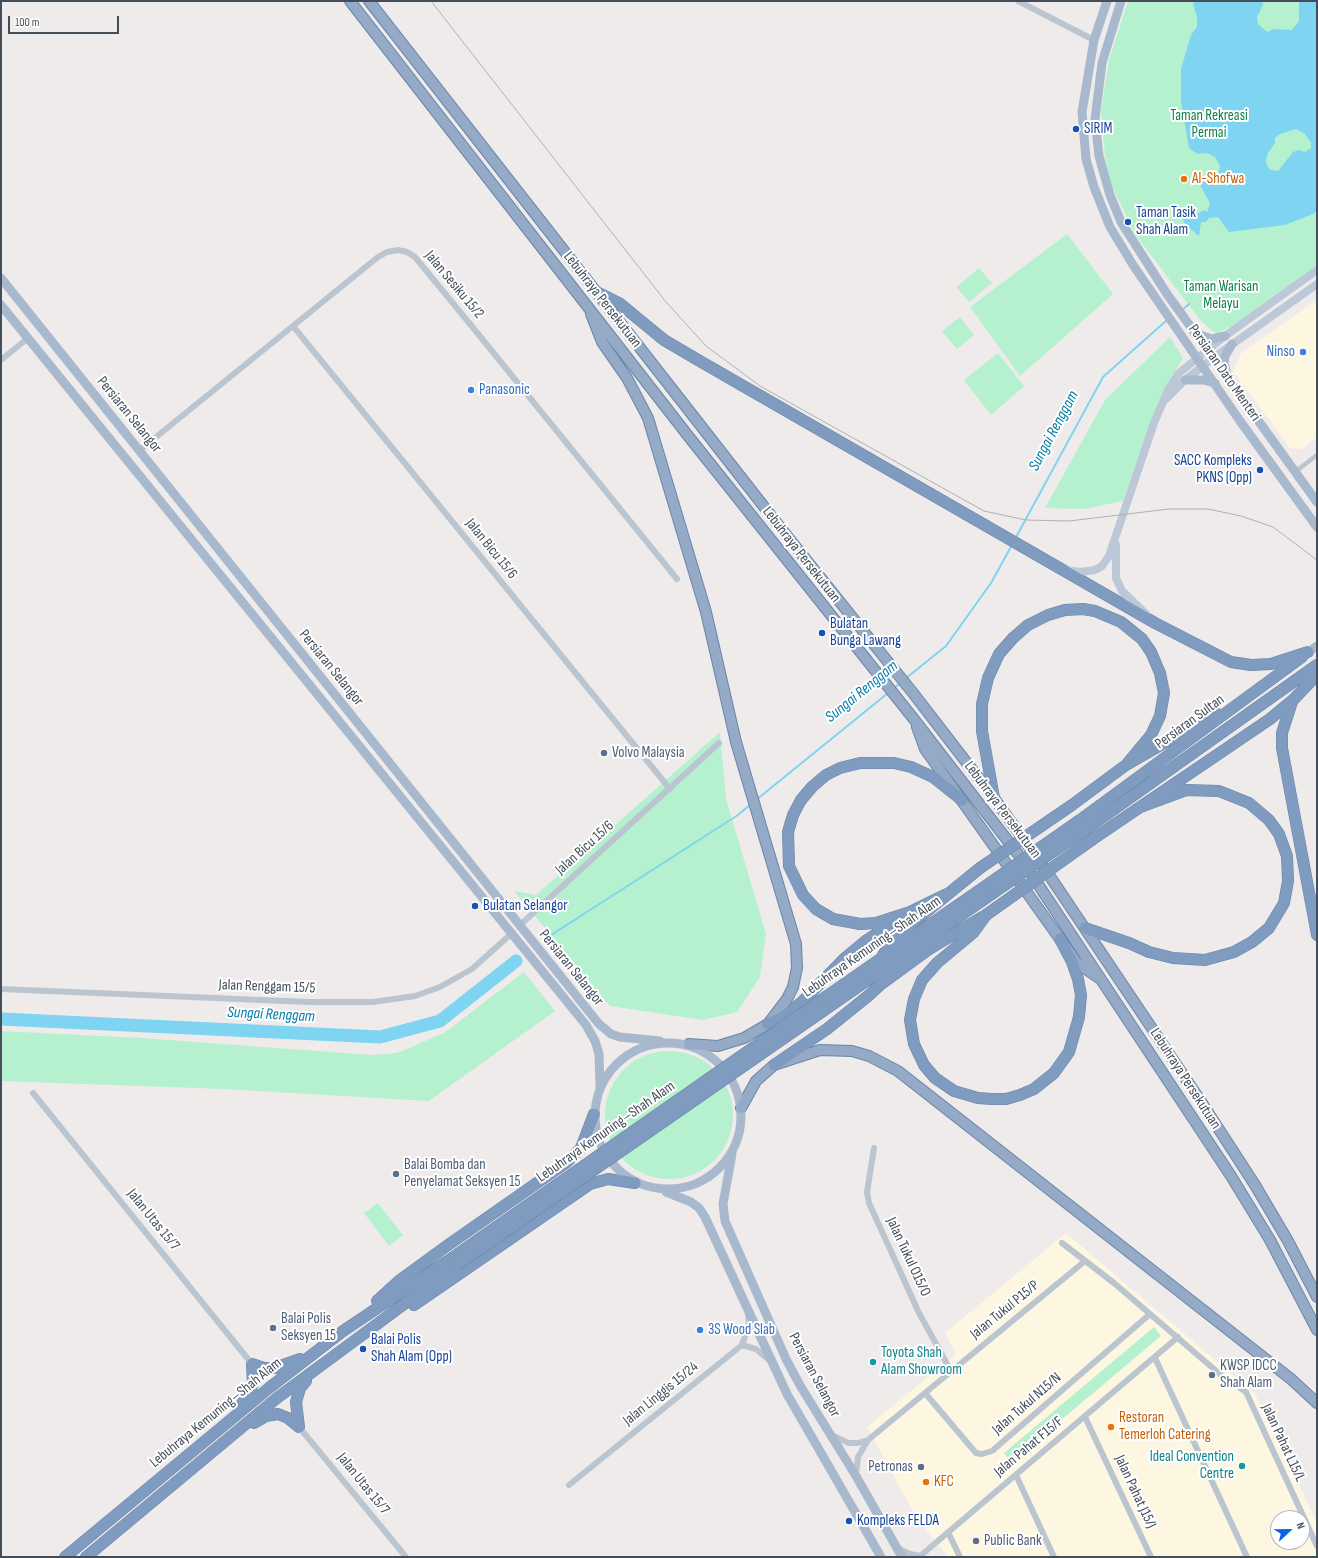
<!DOCTYPE html>
<html>
<head>
<meta charset="utf-8">
<style>
	body { margin:0 }
	#map { position:relative; width:1318px; height:1558px; overflow:hidden; background:#efebeb; font-family:"Sofia Sans Condensed",sans-serif }
	canvas { display:block }
	.frame { position:absolute; inset:0; border:2px solid #434e5a; pointer-events:none }
	.north { position:absolute; left:1270px; top:1510px; width:40px; height:40px; box-sizing:border-box; background:#fff; border:1px solid #b4b8bd; border-radius:50%; rotate:68deg; font-size:11px; font-weight:700; line-height:16px; text-align:center; color:#434e5a }
	.north::after { content:''; display:block; margin:auto; width:14px; height:18px; background:#0c62e7; clip-path:polygon(50% 0,100% 100%,50% 72%,0 100%) }
	.scale { position:absolute; left:8px; top:16px; width:111px; height:18px; box-sizing:border-box; border:2px solid #434e5a; border-top:0; padding-left:5px; font-size:12px; line-height:14px; white-space:nowrap; color:#434e5a; -webkit-text-stroke:3px #fff; paint-order:stroke }
</style>
</head>
<body>
<div id="map">
<canvas width="1318" height="1558"></canvas>
<div class="frame"></div>
<div class="north">N</div>
<div class="scale">100 m</div>
</div>
<script>
const ctx = document.querySelector('canvas').getContext('2d');
ctx.lineJoin = 'round';
function paint(path, color) { ctx.fillStyle = color; ctx.fill(path, 'evenodd'); }
const toPath = rows => new Path2D(rows.map(r => 'M' + r).join(''));
function trace(path, color, width, dash) { ctx.strokeStyle = color; ctx.lineWidth = width; ctx.lineCap = dash ? 'butt' : 'round'; ctx.setLineDash(dash || []); ctx.stroke(path); }
function drawText(font, color, halo, rows, align = 'center') {
  ctx.font = font + ' "Sofia Sans Condensed",sans-serif'; ctx.lineWidth = 4; ctx.setLineDash([]); ctx.textBaseline = 'middle'; ctx.strokeStyle = halo; ctx.fillStyle = color; for (const [text, x, y, turn = 0] of rows) {
    ctx.save(); ctx.translate(x, y); ctx.rotate((+turn || 0) * Math.PI / 180); ctx.textAlign = isNaN(turn) ? turn : align; if (halo) ctx.strokeText(text, 0, 0); ctx.fillText(text, 0, 0); ctx.restore();
  }
}
paint(toPath([
	[1317,300,1317,437,1302,449,1290,448,1233,371,1241,353],
	[1066,1233,1255,1394,1317,1522,1317,1557,949,1557,919,1522,867,1427,956,1354,945,1333],
	[1278,1518,1302,1518,1302,1542,1278,1542]
]), '#fdf6e1');
paint(toPath([
	[1128,1,1317,1,1317,265,1232,326,1216,334,1200,320,1135,234,1111,184,1105,157,1101,110,1109,60],
	[1067,234,1113,294,1020,376,970,307],
	[979,268,992,283,969,302,956,287],
	[960,317,974,335,957,349,942,331],
	[1170,337,1183,358,1162,393,1123,501,1084,509,1045,508,1105,400],
	[998,353,1024,386,991,415,964,380],
	[720,732,726,799,766,934,760,977,737,1012,703,1020,610,1006,514,891,536,895],
	[524,972,555,1011,429,1101,223,1089,1,1081,1,1031,142,1038,371,1055,397,1053,444,1033],
	'605 1115a64 64 0 1 1 128 0a64 64 0 1 1-128 0Z',
	[378,1203,403,1235,389,1246,364,1213],
	[1154,1327,1161,1336,1011,1462,1004,1453]
]), '#b5f1cf');
paint(toPath([
	[1198,1,1262,1,1263,5,1257,17,1258,24,1267,32,1274,29,1292,30,1299,21,1299,1,1317,1,1317,211,1313,214,1285,225,1229,232,1218,217,1209,218,1206,222,1201,222,1199,236,1186,225,1180,215,1183,212,1191,209,1197,214,1204,210,1207,212,1210,203,1199,183,1213,179,1219,172,1220,166,1215,157,1207,153,1197,154,1189,148,1181,101,1181,69,1191,35,1197,27,1197,17,1193,3],
	[1296,129,1305,134,1311,143,1311,148,1305,152,1299,150,1293,152,1278,171,1271,170,1267,166,1266,160,1268,153,1275,143,1275,138,1280,134]
]), '#7ed4f1');
trace(toPath([
	[1182,310,1189,304],
	[1015,539,1103,377,1167,320],
	[905,679,946,646,991,583,1012,545],
	[893,689,900,683],
	[756,800,888,693],
	[548,937,738,815,751,804]
]), '#7ed4f1', 2);
trace(toPath([
	[1,1019,380,1037,440,1021,516,961]
]), '#7ed4f1', 13);
const trunk = toPath([
	[350,1,689,437,913,718,1018,854,1231,1176,1270,1240,1317,1330],
	[369,1,783,531,913,693,994,798,1051,878,1198,1097,1255,1185,1288,1241,1317,1297],
	[591,314,602,342,627,378,648,418,706,612,736,742,796,944,797,968,793,987,787,999,768,1024,744,1038,718,1046,689,1044],
	[917,727,925,749,1077,963,1099,978],
	[741,1108,756,1081,774,1065,820,1050,852,1051,869,1056,898,1071,1291,1379,1317,1403]
]);
const motorway = toPath([
	[599,293,619,303,664,340,698,360,1155,623,1231,662,1251,665,1271,664,1308,652],
	[1292,702,1282,733,1282,748,1317,935],
	[994,798,982,731,982,704,988,678,999,654,1013,638,1028,625,1048,615,1065,610,1083,609,1095,611,1121,622,1142,639,1151,652,1160,673,1164,693,1160,716,1151,735,1126,765],
	[1072,805,1126,765,1216,713],
	[1080,820,1302,657],
	[1086,829,1317,665],
	[1093,839,1270,719,1293,700,1317,675],
	[910,912,876,923,860,924,833,919,816,909,803,895,789,866,788,832,793,815,801,800,812,787,826,775,840,768,860,763,894,763,911,767,933,777,962,800],
	[986,915,973,933,937,963,922,980,914,999,910,1020,914,1044,924,1065,935,1078,954,1091,978,1098,992,1099,1006,1099,1020,1095,1034,1089,1054,1073,1069,1052,1079,1017,1081,995,1078,979,1072,962,1060,939],
	[1085,928,1129,943,1149,952,1173,958,1205,960,1234,952,1252,942,1269,928,1284,903,1288,881,1287,856,1279,834,1269,820,1249,803,1219,791,1186,790,1140,807],
	[883,955,894,938,980,868],
	[817,1003,990,883],
	[823,1011,996,891],
	[768,1024,783,1017,802,1002,844,959,867,940,910,912,947,894],
	[774,1065,827,1029,868,996,880,985,928,950,982,917],
	[377,1301,400,1280,448,1245,567,1162,581,1148,594,1114],
	[414,1305,590,1184,608,1179,635,1183],
	[239,1407,248,1396,253,1384,252,1364,264,1368,275,1368,300,1359],
	[254,1423,266,1416,278,1414,288,1418,299,1427],
	[299,1427,296,1402,300,1388,306,1381],
	[65,1557,269,1388,343,1331,452,1258],
	[86,1557,277,1398,457,1265]
]);
trace(trunk, '#6a86aa', 12);
trace(motorway, '#6a86aa', 12);
trace(toPath([
	[1295,472,1317,455]
]), '#bbc5cf', 4.5);
trace(toPath([
	[1018,1,1094,40],
	[293,326,670,789],
	[1,360,28,338],
	[140,450,378,257,387,252,398,250,407,252,415,257,470,324,677,579],
	[519,926,719,743],
	[1,989,309,1002,373,1002,415,996,440,987,472,969,511,934],
	[33,1093,252,1364],
	[874,1148,867,1192,869,1203,919,1313,951,1371],
	[1062,1243,1114,1283,1222,1376,1246,1392,1317,1546],
	[742,1345,749,1325,748,1314],
	[1155,1358,1247,1557],
	[925,1393,976,1453,982,1454,992,1451,1150,1314],
	[1085,1417,1151,1557],
	[299,1427,406,1557],
	[831,1435,849,1443,858,1443,868,1440],
	[856,1474,858,1457,868,1440,1085,1261],
	[1016,1475,1054,1557],
	[569,1485,742,1345,756,1349,770,1361],
	[948,1532,960,1557],
	[897,1548,910,1554,920,1556],
	[919,1557,1178,1337]
]), '#bbc5cf', 6);
trace(toPath([
	[1166,399,1185,380,1213,358,1317,284],
	[1116,545,1116,578,1122,591,1146,614],
	[1066,570,1080,572,1095,570,1102,566,1109,556,1154,423,1168,390,1179,373,1225,336,1317,270]
]), '#bcc8d7', 8);
trace(toPath([
	[1107,1,1094,40,1082,112,1086,159,1094,187,1110,227,1133,265,1240,421,1317,527],
	[1121,1,1102,63,1095,119,1099,156,1110,195,1121,222,1167,294,1317,502],
	[1,278,599,1024,611,1034,620,1037,660,1041],
	[1,305,586,1025,595,1041,599,1054,600,1087],
	[1194,333,1212,339,1225,336],
	[1227,375,1224,363,1225,356,1232,344],
	[1185,380,1203,380,1215,383],
	[1308,652,1317,646],
	'595 1116a73 73 0 1 1 146 0a73 73 0 1 1-146 0Z',
	[732,1154,723,1204,725,1221,786,1359,801,1387,856,1476,902,1557],
	[666,1192,691,1202,699,1208,705,1217,787,1394,881,1557]
]), '#a8b9cd', 9);
trace(trunk, '#94aac6', 10);
trace(motorway, '#7f9bbf', 11);
trace(toPath([
	[431,1,666,302,706,346,760,386,984,511,1026,520,1069,521,1169,509,1208,509,1241,516,1273,527,1317,560]
]), '#adb0b7', 1);
const motorwayBridge = toPath([
	[980,868,1072,805],
	[990,883,1080,820],
	[996,891,1086,829],
	[986,915,1093,839],
	[452,1258,817,1003],
	[457,1265,823,1011]
]);
trace(motorwayBridge, '#6a86aa', 12, []);
trace(motorwayBridge, '#7f9bbf', 11);
for (const [x, y, r, color] of [
	[1076,129,4,"#1a4fb4"],
	[1184,179,4,"#e8710a"],
	[1128,222,4,"#1a4fb4"],
	[1303,352,4,"#3f7fe0"],
	[471,390,4,"#3f7fe0"],
	[1260,470,4,"#1a4fb4"],
	[822,633,4,"#1a4fb4"],
	[604,753,4,"#5c6f8a"],
	[475,906,4,"#1a4fb4"],
	[396,1174,4,"#5c6f8a"],
	[273,1328,4,"#5c6f8a"],
	[700,1330,4,"#3f7fe0"],
	[363,1349,4,"#1a4fb4"],
	[873,1362,4,"#0f9aa8"],
	[1212,1375,4,"#5c6f8a"],
	[1111,1427,4,"#e8710a"],
	[1242,1466,4,"#0f9aa8"],
	[921,1467,4,"#5c6f8a"],
	[926,1482,4,"#e8710a"],
	[849,1521,4,"#1a4fb4"],
	[976,1541,4,"#5c6f8a"]
]) { const dot = new Path2D(); dot.arc(x, y, r, 0, 2 * Math.PI); ctx.fillStyle = color; ctx.fill(dot); trace(dot, '#fff', 1.5); }
drawText('15px', '#107f4c', '#fff', [
	["Taman Rekreasi",1209,116],
	["Permai",1209,133],
	["Taman Warisan",1221,287],
	["Melayu",1221,304]
]);
drawText('15px', '#164399', '#fff', [
	["SIRIM",1084,129],
	["Taman Tasik",1136,213],
	["Shah Alam",1136,230],
	["SACC Kompleks",1252,461,"right"],
	["PKNS (Opp)",1252,478,"right"],
	["Bulatan",830,624],
	["Bunga Lawang",830,641],
	["Bulatan Selangor",483,906],
	["Balai Polis",371,1340],
	["Shah Alam (Opp)",371,1357],
	["Kompleks FELDA",857,1521]
], 'left');
drawText('15px', '#c56008', '#fff', [
	["Al-Shofwa",1192,179],
	["Restoran",1119,1418],
	["Temerloh Catering",1119,1435],
	["KFC",934,1482]
], 'left');
drawText('15px', '#434e5a', '#fff', [
	["Jalan Sesiku 15/2",454,285,50],
	["Lebuhraya Persekutuan",602,300,52],
	["Persiaran Dato Menteri",1224,373,55],
	["Persiaran Selangor",129,415,51],
	["Jalan Bicu 15/6",491,549,51],
	["Lebuhraya Persekutuan",801,555,52],
	["Persiaran Selangor",331,668,51],
	["Persiaran Sultan",1190,722,-36],
	["Lebuhraya Persekutuan",1002,810,53],
	["Jalan Bicu 15/6",585,848,-42],
	["Lebuhraya Kemuning–Shah Alam",872,947,-35],
	["Persiaran Selangor",571,968,51],
	["Jalan Renggam 15/5",267,987,2],
	["Lebuhraya Persekutuan",1185,1079,57],
	["Lebuhraya Kemuning–Shah Alam",606,1132,-35],
	["Jalan Utas 15/7",153,1220,51],
	["Jalan Tukul O15/O",908,1257,65],
	["Jalan Tukul P15/P",1005,1310,-39],
	["Persiaran Selangor",814,1375,62],
	["Jalan Linggis 15/24",661,1394,-39],
	["Jalan Tukul N15/N",1027,1404,-41],
	["Lebuhraya Kemuning–Shah Alam",216,1413,-39],
	["Jalan Pahat L15/L",1283,1443,65],
	["Jalan Pahat F15/F",1029,1447,-40],
	["Jalan Utas 15/7",363,1484,51],
	["Jalan Pahat J15/J",1135,1492,65]
]);
drawText('15px', '#366cbe', '#fff', [
	["Ninso",1295,352,"right"],
	["Panasonic",479,390],
	["3S Wood Slab",708,1330]
], 'left');
drawText('15px', '#4e5e75', '#fff', [
	["Volvo Malaysia",612,753],
	["Balai Bomba dan",404,1165],
	["Penyelamat Seksyen 15",404,1182],
	["Balai Polis",281,1319],
	["Seksyen 15",281,1336],
	["KWSP IDCC",1220,1366],
	["Shah Alam",1220,1383],
	["Petronas",913,1467,"right"],
	["Public Bank",984,1541]
], 'left');
drawText('15px', '#0d838f', '#fff', [
	["Toyota Shah",881,1353],
	["Alam Showroom",881,1370],
	["Ideal Convention",1234,1457,"right"],
	["Centre",1234,1474,"right"]
], 'left');
drawText('italic 16px', '#037ca5', '#fff', [
	["Sungai Renggam",1054,431,-62],
	["Sungai Renggam",862,692,-39],
	["Sungai Renggam",271,1015,3]
]);
</script>
</body>
</html>
